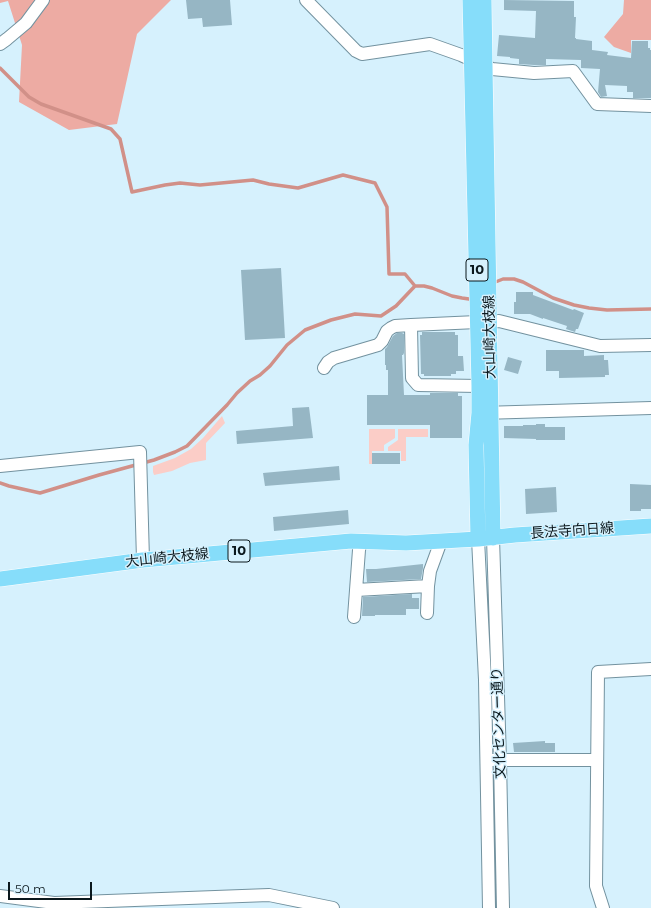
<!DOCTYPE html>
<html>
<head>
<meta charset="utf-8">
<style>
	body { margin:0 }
	#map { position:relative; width:651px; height:908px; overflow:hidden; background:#d6f1fd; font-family:Montserrat,sans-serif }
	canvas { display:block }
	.scale { position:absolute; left:8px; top:882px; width:84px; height:18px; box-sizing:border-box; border:2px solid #0b181d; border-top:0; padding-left:5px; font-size:12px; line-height:14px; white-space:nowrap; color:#0b181d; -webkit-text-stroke:3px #d6f1fd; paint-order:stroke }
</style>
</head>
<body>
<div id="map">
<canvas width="651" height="908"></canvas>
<div class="scale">50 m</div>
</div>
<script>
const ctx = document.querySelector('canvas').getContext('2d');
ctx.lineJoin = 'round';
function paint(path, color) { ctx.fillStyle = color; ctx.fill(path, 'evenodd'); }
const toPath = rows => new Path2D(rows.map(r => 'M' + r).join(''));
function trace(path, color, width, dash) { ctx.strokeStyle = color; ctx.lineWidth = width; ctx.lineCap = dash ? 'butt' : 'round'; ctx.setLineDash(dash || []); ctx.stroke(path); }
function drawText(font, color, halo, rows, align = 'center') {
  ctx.font = font + ' Montserrat,"Noto Sans JP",sans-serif'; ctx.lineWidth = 3; ctx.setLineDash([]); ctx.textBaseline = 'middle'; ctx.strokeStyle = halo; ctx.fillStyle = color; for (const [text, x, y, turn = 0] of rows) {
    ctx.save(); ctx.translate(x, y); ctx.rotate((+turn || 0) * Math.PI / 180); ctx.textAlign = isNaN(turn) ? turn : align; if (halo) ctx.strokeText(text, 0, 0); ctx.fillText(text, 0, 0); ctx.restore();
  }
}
paint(toPath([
	[222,416,225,423,206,443,206,460,190,463,172,471,154,475,153,472,153,466,175,458,191,449,203,438],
	[369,429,395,429,395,438,384,445,384,451,372,451,372,464,369,464],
	[398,429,428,429,428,437,406,437,406,461,401,461,401,451,388,451,388,447,398,440]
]), '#fbcdc7');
paint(toPath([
	[0,0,171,0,137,34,117,124,69,130,19,102,22,45,8,1,0,3],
	[624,0,651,0,651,40,631,40,631,53,614,47,604,37,623,14]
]), '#edaba3');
trace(toPath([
	[0,68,29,97,41,104,111,129,120,139,132,192,165,185,180,183,200,185,253,180,269,184,298,188,343,175,375,183,387,207,389,274,405,274,415,286],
	[493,283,503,279,514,279,523,282,553,298,574,305,589,308,607,310,651,309],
	[0,483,9,486,40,493,99,475,154,460,175,452,187,446,227,405,237,393,250,381,260,375,270,366,287,345,305,330,331,320,355,314,381,316,396,306,415,286,424,286,432,288,452,296,462,298,469,299,473,297]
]), '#d19088', 3.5);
paint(toPath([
	[186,0,230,0,232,25,203,27,202,18,188,19],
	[504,0,574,1,574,17,576,17,575,38,576,38,576,39,592,41,592,50,608,52,607,55,631,58,632,41,648,41,648,48,650,48,650,50,651,50,651,98,633,98,633,92,627,92,627,86,605,85,607,96,601,97,598,92,600,69,581,68,581,60,546,59,546,65,534,65,519,64,519,59,510,58,510,57,497,56,499,35,535,38,536,11,504,10],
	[281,268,285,338,245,340,241,270],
	[516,292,533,292,533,295,573,310,574,309,584,313,578,329,576,329,575,332,566,329,567,326,543,318,543,319,530,314,514,314,514,302,516,302],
	[422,332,455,332,455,335,458,335,458,356,463,356,464,371,456,371,456,374,451,374,451,376,424,376,424,374,421,374,420,335,422,335],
	[397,333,402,333,404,334,404,353,403,355,402,355,404,395,430,395,430,393,458,393,458,396,462,396,462,438,430,438,430,425,367,425,367,395,388,395,388,370,386,370,386,365,385,365,385,349,387,347,393,336],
	[546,350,584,350,584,356,604,355,604,360,608,360,609,375,605,375,605,377,559,378,559,371,546,371],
	[508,357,522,361,518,374,504,370],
	[309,407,313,438,237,444,236,431,293,426,292,408],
	[536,424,545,424,545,427,565,427,565,440,536,440,536,439,504,438,504,426,523,426,523,425,536,425],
	[372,453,400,453,400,464,372,464],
	[339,466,340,480,265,486,263,473],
	[630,484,651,485,651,509,641,509,641,511,630,511],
	[556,487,557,512,526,514,525,489],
	[348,510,349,524,274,531,273,517],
	[423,564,423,568,421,579,367,582,366,569,376,569],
	[412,594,412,598,419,598,419,609,406,609,406,615,375,615,375,616,362,616,363,597],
	[545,741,545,743,555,743,555,752,514,752,513,743]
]), '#96b6c4');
const minor = toPath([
	[306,0,356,51,362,54,430,44,461,55,492,69,534,73,573,71,597,104,651,106],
	[0,44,7,39,26,23,43,0],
	[324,368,328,362,334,358,378,345,382,341,387,331,391,328,395,326,411,325],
	[479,386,418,385,412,378,411,325,499,321,600,346,651,345],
	[482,413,651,408],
	[0,466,140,452,143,560],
	[493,538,500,760,503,908],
	[478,539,485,680,489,908],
	[356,590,428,586],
	[427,613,428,586,430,571,441,541],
	[354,617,359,550,361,541],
	[492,760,597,760],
	[0,896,54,903,269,895,333,908],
	[603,908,596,886,598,672,651,669]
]);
const major = toPath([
	[470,0,479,386,479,413,476,445,478,539],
	[484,0,485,66,493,538],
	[0,579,143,560,351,541,406,543,478,539,515,535,651,526]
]);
trace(minor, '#73929f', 14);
trace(major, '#fff', 16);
trace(minor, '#fff', 12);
trace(major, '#86ddfa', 15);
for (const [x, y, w] of [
	[477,270,22],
	[239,551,22]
]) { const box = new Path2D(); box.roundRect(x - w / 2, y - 11, w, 22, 3); ctx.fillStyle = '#d6f1fd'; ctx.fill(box); trace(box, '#0b181d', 1); }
drawText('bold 13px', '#0b181d', null, [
	["10",477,270],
	["10",239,551]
]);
drawText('14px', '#0b181d', '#d6f1fd', [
	["大山崎大枝線",490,337,-91],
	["長法寺向日線",572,531,-4],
	["大山崎大枝線",167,558,-6],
	["文化センター通り",499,723,-92]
]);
</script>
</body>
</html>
